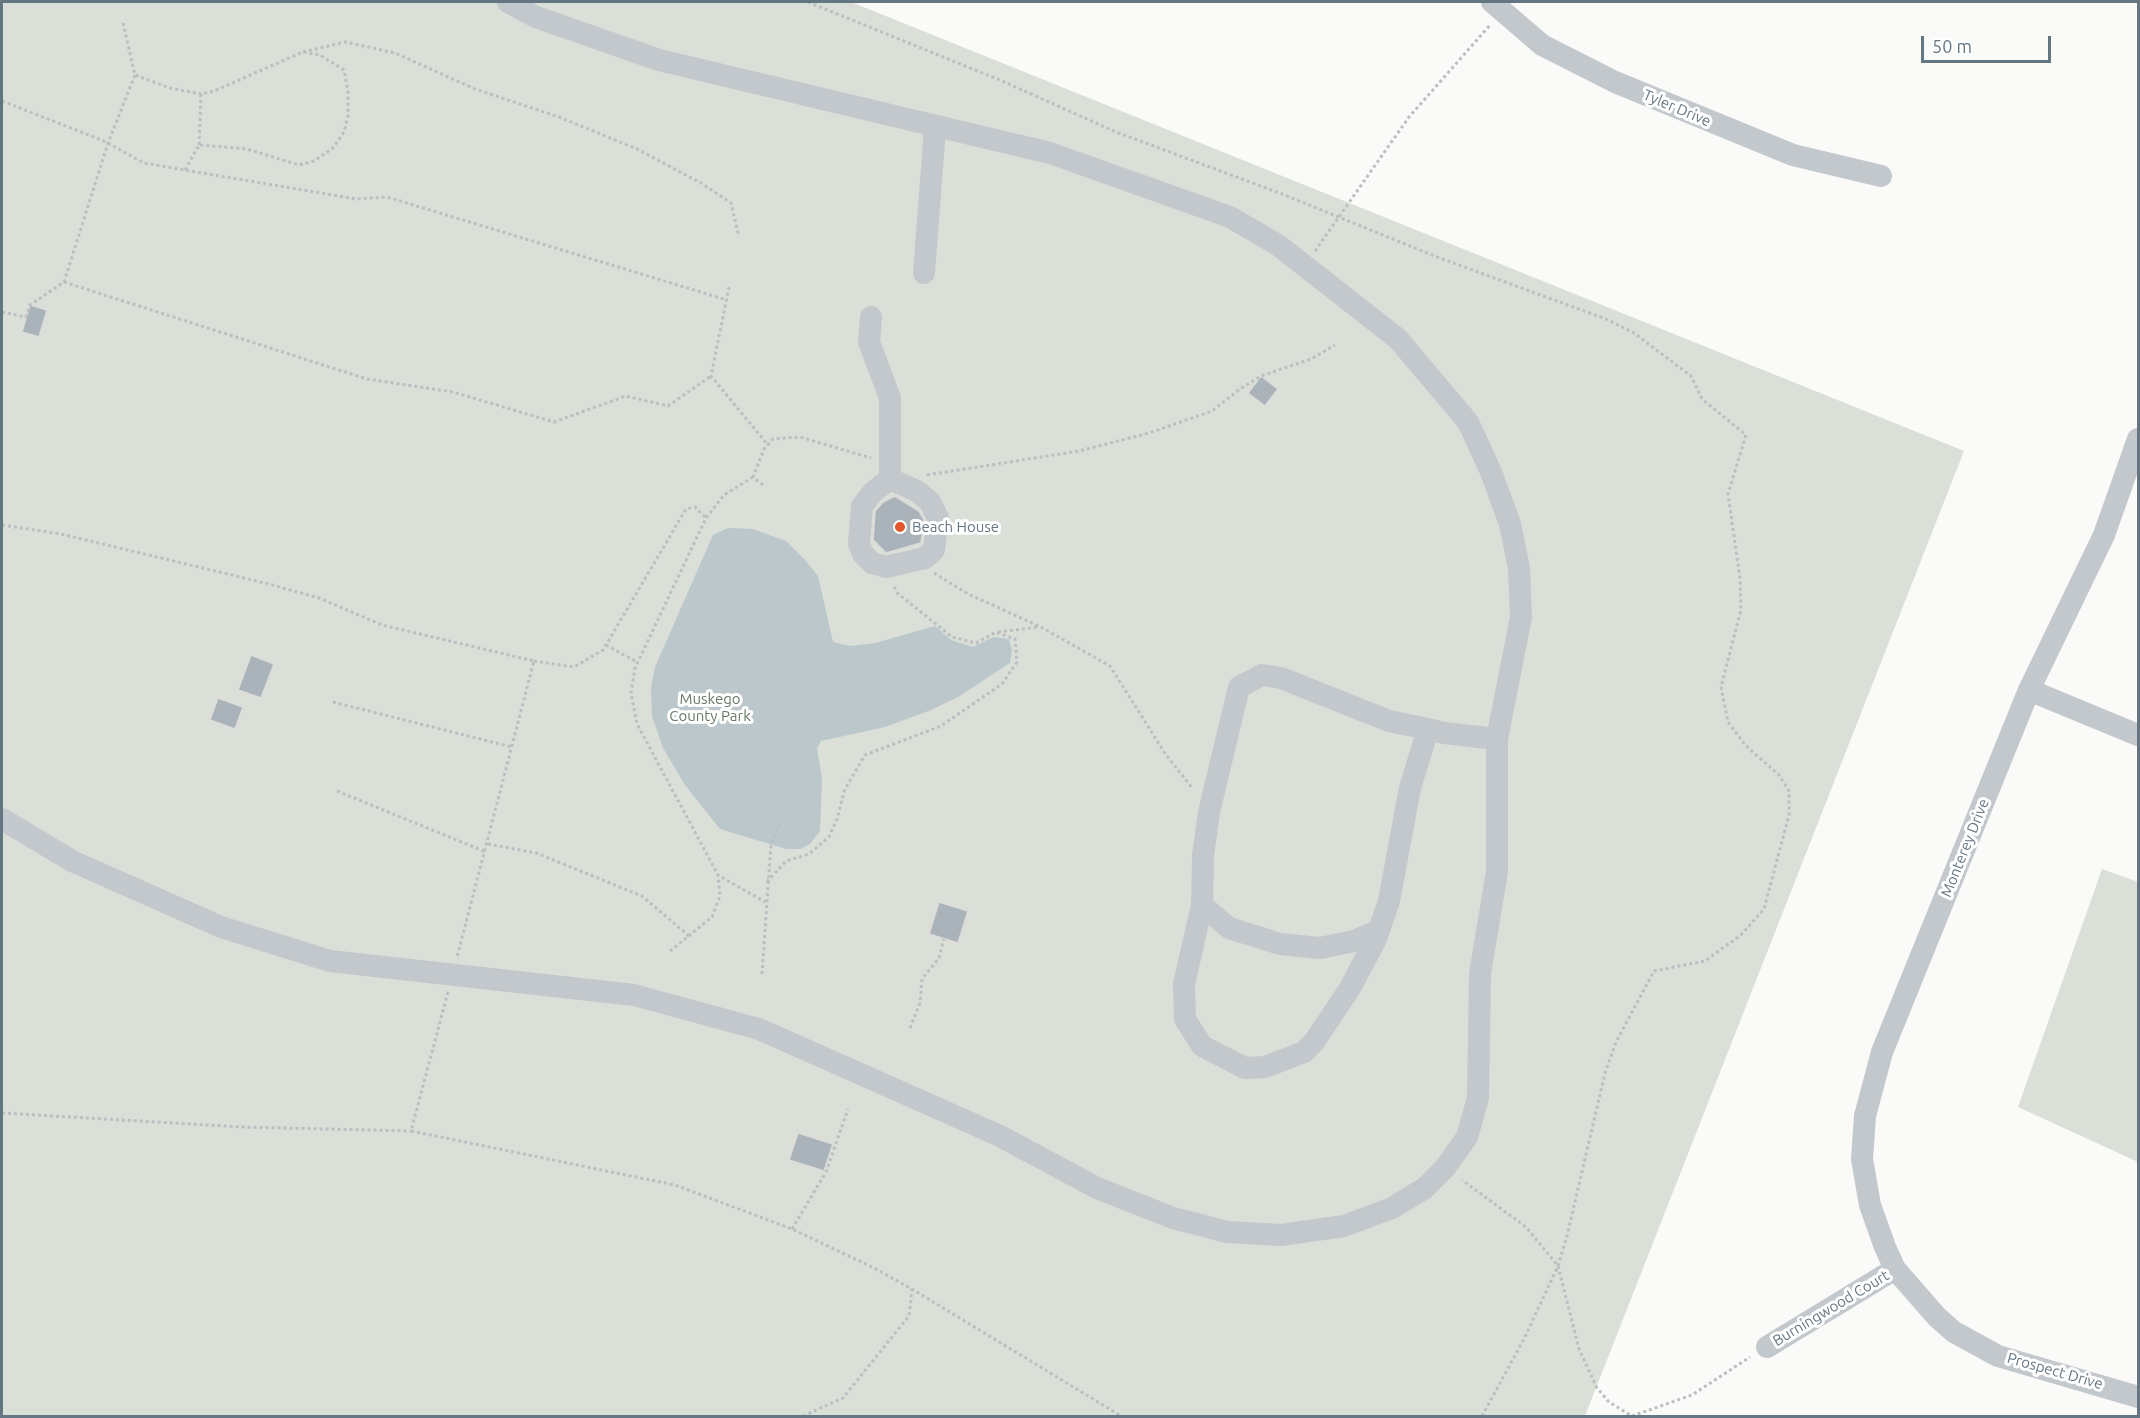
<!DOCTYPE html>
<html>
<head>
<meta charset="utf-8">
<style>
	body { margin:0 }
	#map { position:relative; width:2140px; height:1418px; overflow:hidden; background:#fafaf8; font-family:Ubuntu,sans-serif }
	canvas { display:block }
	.frame { position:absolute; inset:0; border:3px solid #657683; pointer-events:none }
	.scale { position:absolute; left:1921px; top:36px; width:130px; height:27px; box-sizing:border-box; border:3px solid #657683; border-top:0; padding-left:8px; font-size:18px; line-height:21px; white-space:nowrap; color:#657683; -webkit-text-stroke:4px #fff; paint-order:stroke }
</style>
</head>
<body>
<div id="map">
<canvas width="2140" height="1418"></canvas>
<div class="frame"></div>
<div class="scale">50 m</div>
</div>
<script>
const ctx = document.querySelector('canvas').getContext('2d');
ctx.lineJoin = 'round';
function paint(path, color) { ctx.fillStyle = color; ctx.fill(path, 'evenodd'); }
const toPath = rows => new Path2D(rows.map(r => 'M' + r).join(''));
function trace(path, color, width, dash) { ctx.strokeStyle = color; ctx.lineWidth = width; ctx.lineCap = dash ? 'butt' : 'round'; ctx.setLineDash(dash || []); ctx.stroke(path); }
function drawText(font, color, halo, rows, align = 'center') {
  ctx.font = font + ' Ubuntu,sans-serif'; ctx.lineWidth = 6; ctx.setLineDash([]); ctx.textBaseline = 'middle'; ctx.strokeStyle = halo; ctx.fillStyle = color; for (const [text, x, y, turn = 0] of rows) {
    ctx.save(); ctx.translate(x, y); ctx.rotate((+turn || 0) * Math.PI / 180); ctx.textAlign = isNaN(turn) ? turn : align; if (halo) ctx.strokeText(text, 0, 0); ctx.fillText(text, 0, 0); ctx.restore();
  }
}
paint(toPath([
	[2,2,851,2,1964,451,1585,1416,2,1416],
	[2102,869,2138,882,2138,1162,2018,1107]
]), '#dadfd7');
paint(toPath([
	[728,528,753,529,786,541,805,560,818,576,833,642,850,646,875,643,935,626,951,640,973,647,993,637,1009,639,1012,650,1010,663,958,697,931,710,885,727,821,741,817,748,822,779,820,831,810,844,801,849,786,849,720,829,685,785,663,748,652,716,651,688,655,667,713,535]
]), '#bbc7cb');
const building = toPath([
	[30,305,47,310,39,337,22,332,30,305],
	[1261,376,1278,389,1265,406,1248,393,1261,376],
	[895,496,919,511,924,520,921,543,886,553,873,540,875,511,883,502,895,496],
	[251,655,274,664,261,698,238,690,251,655],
	[218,698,243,707,235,729,210,720,218,698],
	[939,902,968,911,958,943,929,934,939,902],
	[798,1133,833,1144,824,1171,789,1160,798,1133]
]);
paint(building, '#aab3b9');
trace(building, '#dcdcda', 1.5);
trace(toPath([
	[808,2,1002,81,1116,132,1282,194,1437,257,1606,319,1634,333,1691,376,1702,399,1746,435,1728,494,1740,578,1741,610,1721,687,1728,722,1746,746,1779,775,1789,791,1789,815,1764,909,1741,935,1705,961,1654,971,1616,1042,1605,1073,1567,1236,1558,1266,1526,1227,1462,1180],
	[123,23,135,75,170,88,201,94],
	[303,52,345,42,395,53,475,89,559,117,637,149,701,183,731,203,739,237],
	[2,101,104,141,144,163,356,199,387,197,727,300],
	[185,170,199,145,247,149,299,165,314,161,333,148,344,132,348,116,348,91,344,70,320,55,303,52,214,91,201,94,199,145],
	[1315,251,1409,117,1491,24],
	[64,282,367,379,453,392,554,422,626,396,668,406,711,376],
	[729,287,711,376,768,445],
	[2,312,26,317,30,305,64,282,108,143,135,75],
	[927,475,1079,451,1149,433,1212,411,1240,389,1261,376,1311,359,1335,345],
	[753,477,724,495,706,518,635,668,631,693,637,724,718,875,765,902],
	[763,485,753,477,764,449,773,439,800,437,871,458],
	[2,525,61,534,265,583,319,598,382,625,534,661,457,957],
	[934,573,968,594,1041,627,1110,666,1166,755,1193,789],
	[998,632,1039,627],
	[606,645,637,662],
	[534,661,574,667,603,650,686,509,695,507,706,518],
	[333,702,512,747],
	[337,791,486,852],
	[488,844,536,853,642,896,689,936],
	[767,882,786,861,809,854,829,837,837,819,845,789,865,755,941,726,1002,684,1017,662,1015,639,996,632,976,643,952,637,896,592,894,585],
	[670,951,712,917,720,896,718,875],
	[762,974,771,844,781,819],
	[448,992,411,1131,675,1185,792,1229,874,1268,912,1289,1121,1416],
	[910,1028,920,1003,922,979,939,958,944,939],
	[2,1113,242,1127,411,1131],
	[792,1229,826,1172,848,1109],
	[1558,1266,1579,1349,1597,1388,1609,1402,1632,1416],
	[803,1416,843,1398,909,1316,912,1289],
	[1482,1416,1524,1339,1558,1266],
	[1632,1416,1692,1395,1750,1357]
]), '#bbbfc2', 3, [3, 3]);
trace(toPath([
	[1492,2,1542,45,1615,82,1793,155,1881,176],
	[924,273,935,128],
	[871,317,869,342,890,398,890,479,873,492,862,506,859,544,863,554,872,563,886,567,925,558,934,550,938,518,930,502,917,491,890,479],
	[2138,439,2104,535,2029,690,1882,1052,1865,1116,1862,1159,1870,1205,1885,1247,1895,1269,1937,1317,1954,1332,1998,1356,2138,1397],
	[2029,690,2138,735],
	[1428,729,1410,788,1389,901,1376,939,1350,988,1314,1042,1304,1052,1265,1067,1245,1068,1202,1046,1185,1019,1184,984,1202,905,1203,856,1209,812,1239,687,1262,675,1281,678,1389,721,1428,729,1444,733,1497,739],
	[2,819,72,861,221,927,330,961,634,995,759,1029,1000,1136,1097,1188,1173,1218,1227,1232,1281,1235,1344,1226,1392,1208,1425,1188,1445,1168,1467,1137,1478,1098,1480,974,1497,872,1497,739,1521,617,1519,568,1510,524,1491,472,1468,422,1398,339,1278,245,1230,217,1050,153,659,60,536,17,508,2],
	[1202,905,1229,928,1280,944,1320,948,1354,941,1379,930],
	[1767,1347,1895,1269]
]), '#c3c8cc', 22);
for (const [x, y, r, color] of [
	[900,527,6,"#e4572e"]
]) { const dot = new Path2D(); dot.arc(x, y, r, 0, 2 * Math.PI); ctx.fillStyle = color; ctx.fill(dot); trace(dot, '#fff', 2); }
drawText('15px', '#657683', '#fff', [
	["Tyler Drive",1677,108,23],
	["Monterey Drive",1965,848,-68],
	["Burningwood Court",1831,1308,-31],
	["Prospect Drive",2055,1371,16]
]);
drawText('15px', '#657683', '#fff', [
	["Beach House",912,527]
], 'left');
drawText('15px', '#687a64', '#fff', [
	["Muskego",710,699],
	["County Park",710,716]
]);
</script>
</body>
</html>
